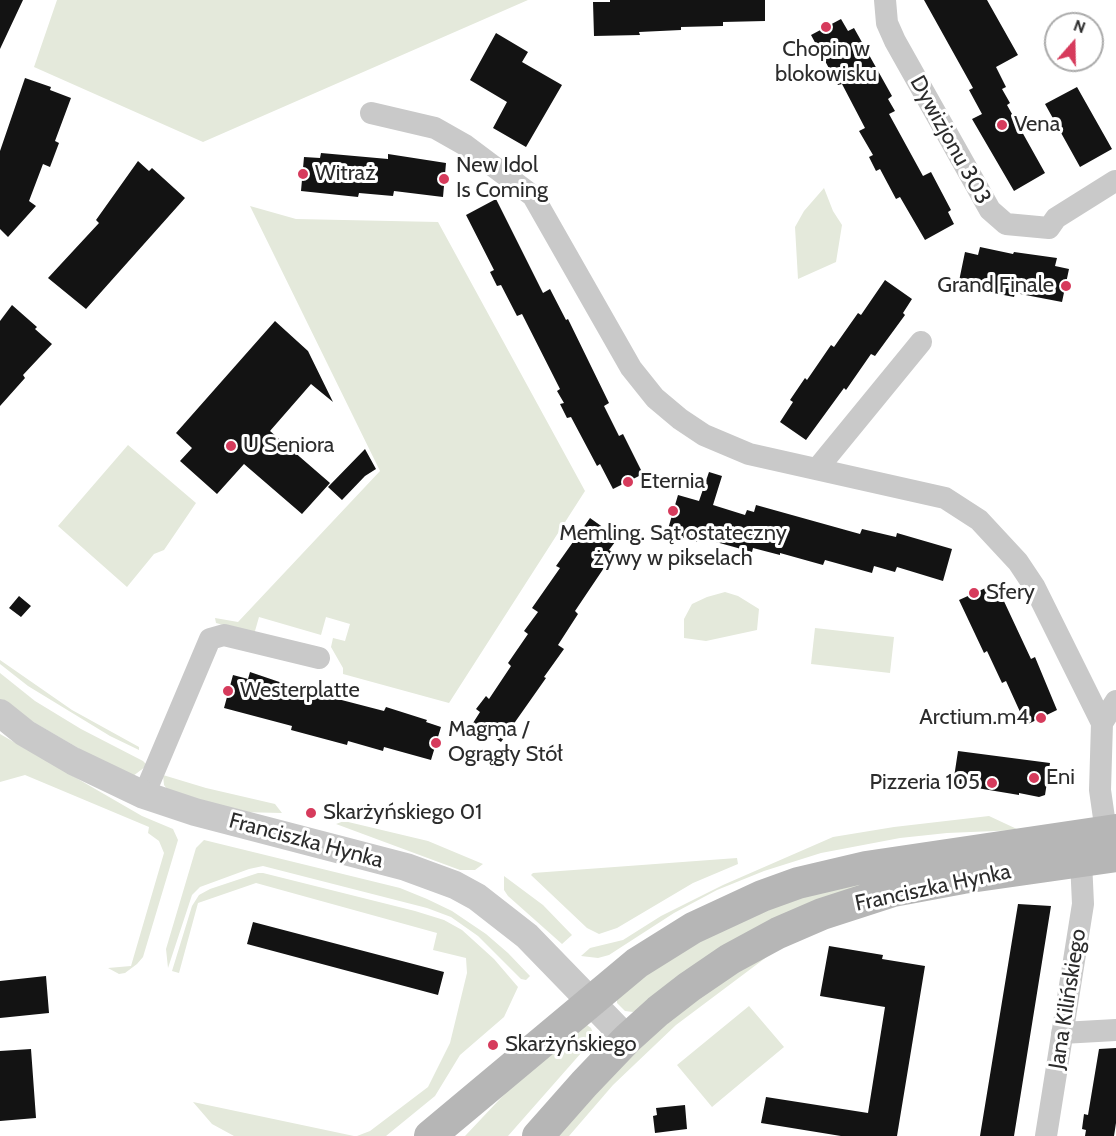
<!DOCTYPE html>
<html>
<head>
<meta charset="utf-8">
<style>
	body { margin:0 }
	#map { position:relative; width:1116px; height:1136px; overflow:hidden; background:#fff; font-family:Cabin,sans-serif }
	canvas { display:block }
	.north { position:absolute; left:1044px; top:12px; width:60px; height:60px; box-sizing:border-box; background:#fff; border:2px solid #ababab; border-radius:50%; rotate:20deg; font-size:16px; font-weight:700; line-height:24px; text-align:center; color:#2c2c2c }
	.north::after { content:''; display:block; margin:auto; width:21px; height:27px; background:#d63b5c; clip-path:polygon(50% 0,100% 100%,50% 72%,0 100%) }
</style>
</head>
<body>
<div id="map">
<canvas width="1116" height="1136"></canvas>
<div class="north">N</div>
</div>
<script>
const ctx = document.querySelector('canvas').getContext('2d');
ctx.lineJoin = 'round';
function paint(path, color) { ctx.fillStyle = color; ctx.fill(path, 'evenodd'); }
const toPath = rows => new Path2D(rows.map(r => 'M' + r).join(''));
function trace(path, color, width, dash) { ctx.strokeStyle = color; ctx.lineWidth = width; ctx.lineCap = dash ? 'butt' : 'round'; ctx.setLineDash(dash || []); ctx.stroke(path); }
function drawText(font, color, halo, rows, align = 'center') {
  ctx.font = font + ' Cabin,sans-serif'; ctx.lineWidth = 6; ctx.setLineDash([]); ctx.textBaseline = 'middle'; ctx.strokeStyle = halo; ctx.fillStyle = color; for (const [text, x, y, turn = 0] of rows) {
    ctx.save(); ctx.translate(x, y); ctx.rotate((+turn || 0) * Math.PI / 180); ctx.textAlign = isNaN(turn) ? turn : align; if (halo) ctx.strokeText(text, 0, 0); ctx.fillText(text, 0, 0); ctx.restore();
  }
}
paint(toPath([
	[57,0,528,0,203,142,34,67],
	[824,188,833,211,842,225,836,262,798,279,795,227,804,211],
	[250,206,296,219,438,222,585,491,449,703,343,674,343,668,331,647,333,638,345,641,350,624,326,617,321,635,259,617,255,631,252,633,216,623,215,618,238,622,380,471],
	[128,445,196,503,164,550,154,554,127,587,58,526],
	[725,592,738,596,759,609,757,630,706,641,684,638,684,619,692,604,707,597],
	[815,628,894,637,890,673,811,664],
	[0,660,72,710,139,747,139,750,110,736,28,686,0,664],
	[0,673,35,701,81,729,143,761,146,764,145,767,133,776,114,769,11,709,0,699],
	[0,734,142,816,173,829,178,840,143,957,137,964,125,973,119,974,108,968,131,966,164,853,159,841,148,833,149,827,25,775,0,782],
	[163,775,206,788,275,804,282,813,239,812,167,789,164,785],
	[989,816,1019,830,947,833,900,838,821,853,764,871,717,890,674,913,609,955,598,958,581,956,590,948,623,940,661,916,723,885,833,837,894,827],
	[344,821,428,841,483,864,475,870,460,870,336,824],
	[204,840,400,888,427,899,452,911,486,934,508,953,530,976,526,980,521,979,478,936,451,917,427,908,263,866,249,869,200,887,192,895,168,968,166,949,196,848],
	[737,858,738,864,693,883,617,928,599,934,587,928,531,875,533,873],
	[911,869,641,1009,633,1012,625,1011,617,1003,617,996,672,954,763,908],
	[258,873,263,873,415,911,444,920,462,930,494,959,518,987,504,1017,460,1055,435,1096,386,1136,357,1136,370,1131,428,1087,450,1043,467,973,466,958,433,950,437,933,256,883,198,903,179,973,172,971,192,906,199,895,210,889],
	[504,876,543,905,572,935,562,944,508,896,504,890],
	[768,956,676,1025,613,1085,569,1136,557,1136,643,1043,719,982],
	[749,1006,784,1047,712,1107,677,1065],
	[587,1025,591,1028,593,1033,589,1044,508,1136,465,1136,532,1065],
	[193,1102,354,1136,357,1136,234,1136,212,1124]
]), '#e4e9db');
paint(toPath([
	[0,0,23,0,0,49],
	[610,0,765,0,765,21,723,22,723,26,681,27,681,30,639,32,640,35,594,36,593,2,610,2],
	[924,0,987,0,1018,55,996,67,1006,87,1002,89,1010,103,1007,105,1045,173,1014,191,972,119,982,114,969,90,973,88],
	[841,19,848,31,854,28,892,96,888,99,895,111,889,114,923,176,931,172,951,210,948,212,954,224,925,240,900,197,896,199,880,169,876,171,869,157,873,155,859,131,865,128,842,84,838,85,811,35],
	[496,33,528,52,522,62,562,85,526,147,493,128,507,102,470,80],
	[25,78,51,87,50,90,71,98,55,141,59,143,50,167,43,164,29,201,36,206,8,237,0,229,0,151],
	[1077,87,1112,149,1080,167,1045,104],
	[321,153,388,159,388,154,446,163,443,197,394,191,393,196,359,193,358,197,301,191,304,157,320,158],
	[138,161,149,171,152,168,185,198,86,309,48,278,99,223,96,220],
	[496,199,543,293,550,289,566,320,568,319,609,403,604,406,619,436,623,434,643,474,613,489,600,464,597,466,571,417,567,418,560,404,564,403,557,391,560,389,522,314,517,316,501,285,497,286,490,272,494,270,466,215],
	[980,247,1013,254,1014,252,1057,258,1055,266,1069,269,1062,302,1015,293,1014,297,958,286,965,252,978,255],
	[885,280,912,299,903,313,905,315,875,356,871,354,846,390,844,388,806,440,780,422,793,402,790,400,805,378,807,380,831,345,834,347,858,313,861,315],
	[12,305,37,327,35,329,52,344,23,375,25,378,0,406,0,321],
	[275,321,308,351,333,402,311,384,270,431,330,483,302,514,244,464,217,494,180,461,192,448,176,433],
	[365,449,376,469,365,476,342,500,328,487],
	[709,472,722,476,713,505,745,515,747,510,754,512,756,505,860,534,862,529,896,537,897,533,952,549,943,581,897,567,895,572,874,566,872,573,825,560,823,565,780,553,780,555,753,548,752,552,698,537,697,542,681,537,682,533,668,529,678,495,699,501],
	[590,518,618,538,609,550,614,553,575,611,578,614,558,645,564,649,544,677,546,678,501,742,473,723,480,712,476,709,486,696,489,699,511,666,508,663,528,634,524,631,538,612,532,608,560,568,556,566],
	[990,586,997,599,1002,597,1031,659,1035,657,1057,710,1026,725,1006,681,1002,683,987,651,984,653,959,600],
	[19,596,31,606,21,617,9,608],
	[250,672,303,690,384,711,386,707,427,720,426,722,441,727,431,760,384,747,383,751,348,741,347,745,291,730,292,726,224,708,233,675,248,679],
	[958,751,1050,763,1045,795,1039,797,1019,793,1019,795,953,784],
	[1018,904,1051,906,1014,1136,980,1136],
	[253,922,444,972,438,995,247,944],
	[829,946,883,955,882,959,925,966,897,1136,841,1136,761,1123,766,1097,868,1113,885,1007,820,996],
	[46,976,49,1013,0,1018,0,981],
	[1116,1048,1116,1123,1114,1136,1085,1136,1086,1130,1082,1129,1084,1114,1088,1115,1099,1049],
	[31,1049,36,1118,0,1121,0,1051],
	[685,1105,687,1129,655,1133,653,1116,657,1115,656,1108]
]), '#131313');
trace(toPath([
	[885,0,887,23,895,41,990,210,1006,224,1049,228,1056,218,1115,181],
	[371,113,435,128,465,145,533,196,631,368,655,398,680,419,704,435,749,454,945,498,979,520,1018,562,1034,586,1102,723],
	[817,469,921,342],
	[144,795,210,639,224,635,319,658],
	[1106,832,1100,790,1102,723,1116,701],
	[1062,1033,1116,1030],
	[1046,1136,1083,904,1081,861]
]), '#c9c9c9', 22);
trace(toPath([
	[0,713,25,733,73,761,144,795,195,812,406,867,455,885,477,897,527,936,627,1039]
]), '#c9c9c9', 28);
trace(toPath([
	[430,1136,637,963,693,928,762,896,798,883,866,867,1116,830],
	[538,1136,584,1084,627,1039,658,1011,689,987,730,959,778,933,822,914,893,891,963,878,1116,856]
]), '#b6b6b6', 32);
for (const [x, y, r, color] of [
	[826,27,6,"#d63b5c"],
	[1002,125,6,"#d63b5c"],
	[303,174,6,"#d63b5c"],
	[444,179,6,"#d63b5c"],
	[1066,286,6,"#d63b5c"],
	[231,446,6,"#d63b5c"],
	[628,482,6,"#d63b5c"],
	[673,511,6,"#d63b5c"],
	[974,593,6,"#d63b5c"],
	[228,691,6,"#d63b5c"],
	[1041,718,6,"#d63b5c"],
	[436,743,6,"#d63b5c"],
	[1034,778,6,"#d63b5c"],
	[992,783,6,"#d63b5c"],
	[311,813,6,"#d63b5c"],
	[493,1045,6,"#d63b5c"]
]) { const dot = new Path2D(); dot.arc(x, y, r, 0, 2 * Math.PI); ctx.fillStyle = color; ctx.fill(dot); trace(dot, '#fff', 2); }
drawText('22px', '#2c2c2c', '#fff', [
	["Chopin w",826,50,"center"],
	["blokowisku",826,75,"center"],
	["Vena",1014,125],
	["New Idol",456,166],
	["Is Coming",456,191],
	["Witraż",315,174],
	["Grand Finale",1054,286,"right"],
	["U Seniora",243,446],
	["Eternia",640,482],
	["Memling. Sąt ostateczny",673,534,"center"],
	["żywy w pikselach",673,559,"center"],
	["Sfery",986,593],
	["Westerplatte",240,691],
	["Arctium.m4",1029,718,"right"],
	["Magma /",448,730],
	["Ogrągły Stół",448,755],
	["Eni",1046,778],
	["Pizzeria 105",980,783,"right"],
	["Skarżyńskiego 01",323,813],
	["Skarżyńskiego",505,1045]
], 'left');
drawText('22px', '#2c2c2c', '#fff', [
	["Dywizjonu 303",950,140,61],
	["Franciszka Hynka",306,841,15],
	["Franciszka Hynka",933,888,-12],
	["Jana Kilińskiego",1068,999,-81]
]);
</script>
</body>
</html>
